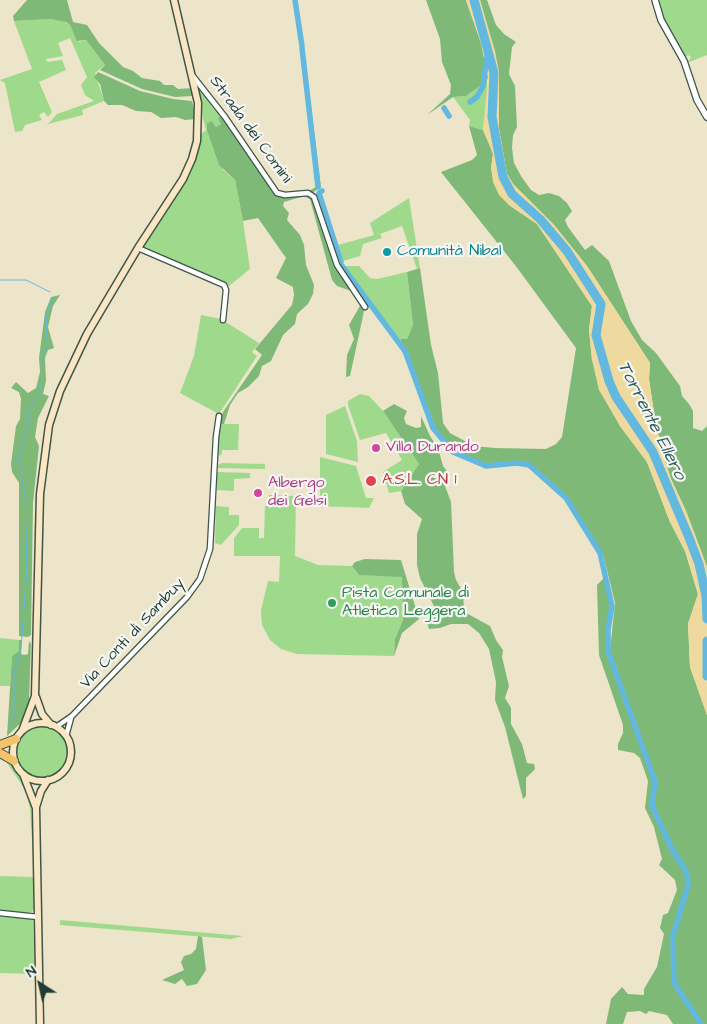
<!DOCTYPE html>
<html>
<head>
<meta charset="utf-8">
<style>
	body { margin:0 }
	#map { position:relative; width:707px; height:1024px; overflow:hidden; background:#ede5c9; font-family:"Architects Daughter",sans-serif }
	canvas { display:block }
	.north { position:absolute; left:15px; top:959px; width:50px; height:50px; -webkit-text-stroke:4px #f6f6f2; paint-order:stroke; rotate:325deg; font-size:14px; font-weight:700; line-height:20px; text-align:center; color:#1f3d34 }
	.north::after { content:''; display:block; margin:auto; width:18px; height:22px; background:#1f3d34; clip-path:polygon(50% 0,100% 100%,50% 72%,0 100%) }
</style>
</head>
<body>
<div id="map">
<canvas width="707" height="1024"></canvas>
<div class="north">N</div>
</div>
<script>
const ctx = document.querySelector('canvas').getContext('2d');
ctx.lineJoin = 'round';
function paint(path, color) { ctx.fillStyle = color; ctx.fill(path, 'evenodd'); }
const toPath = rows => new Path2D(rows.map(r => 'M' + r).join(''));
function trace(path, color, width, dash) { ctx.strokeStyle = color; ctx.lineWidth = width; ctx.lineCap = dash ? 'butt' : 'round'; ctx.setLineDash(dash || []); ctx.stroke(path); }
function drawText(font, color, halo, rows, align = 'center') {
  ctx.font = font + ' "Architects Daughter",sans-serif'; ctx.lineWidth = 4.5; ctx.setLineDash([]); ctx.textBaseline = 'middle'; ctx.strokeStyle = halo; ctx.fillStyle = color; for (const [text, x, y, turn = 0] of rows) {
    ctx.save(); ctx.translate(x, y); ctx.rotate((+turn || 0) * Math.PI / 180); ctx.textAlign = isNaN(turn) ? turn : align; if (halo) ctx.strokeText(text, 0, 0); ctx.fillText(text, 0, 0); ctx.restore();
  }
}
paint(toPath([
	[657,0,707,0,707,55,687,63,691,57,688,55,684,58,666,27],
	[51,19,62,20,70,25,79,42,86,40,105,65,95,73,104,101,82,110,83,115,48,124,57,114,94,101,85,95,81,85,87,77,70,38,58,43,63,56,46,59,47,62,62,60,66,70,39,82,52,112,48,117,44,112,39,115,42,120,25,125,22,131,15,132,5,83,0,80,32,69,14,21],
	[487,81,487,103,483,130,469,126,470,120,453,97,466,96],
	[198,85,213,108,222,116,221,124,216,127,212,121,207,123,223,170,235,180,243,221,250,269,229,286,142,247,188,178,196,159,201,134,206,130,203,119],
	[409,198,420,268,417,269,402,226,380,234,382,238,363,244,360,256,343,261,338,245,374,235,370,223],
	[345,266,359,266,370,278,377,279,407,272,413,325,407,339,400,339,396,335],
	[201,315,221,319,259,343,252,352,257,356,219,414,180,393,194,356],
	[360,394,369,396,383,411,419,464,401,491,389,493,383,472,402,460,386,433,360,440,348,405,348,401],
	[345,406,357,441,358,462,326,454,326,415],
	[219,424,239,424,238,450,222,450,222,454,217,457],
	[320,457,356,466,366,498,374,498,369,508,320,506],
	[222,463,265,464,265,469,218,468,218,465],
	[217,472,250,473,250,478,234,479,234,491,217,490],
	[269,495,296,496,295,556,318,565,352,566,359,575,402,576,403,620,395,639,394,656,297,654,281,649,270,640,262,625,261,610,268,581,279,582,280,556,234,556,234,538,242,528,259,528,259,538,264,538,265,506,269,506],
	[216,506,229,507,229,515,239,515,239,525,221,545,215,543],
	[0,638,19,640,19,651,12,656,10,686,0,686],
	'17 752a25 25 0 1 1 50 0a25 25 0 1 1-50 0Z',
	[5,760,10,762,23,781,31,802,34,871,30,809,26,791],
	[0,876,34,877,34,908,32,912,22,914,0,911],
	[0,915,29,918,33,921,35,972,33,974,0,973],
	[60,920,243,936,231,939,60,925]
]), '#9fd98c');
paint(toPath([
	[27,0,67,0,73,22,87,25,99,43,123,67,133,71,142,78,160,81,164,85,173,85,178,89,192,88,192,96,175,97,142,89,100,70,105,65,86,40,77,41,70,25,66,22,51,19,14,21,13,16],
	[426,0,466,0,481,43,488,77,487,81,466,96,453,97,427,115,450,94,451,85,442,62,440,39],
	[480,0,487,0,496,25,504,34,516,42,512,47,509,74,515,86,517,127,513,135,512,148,514,163,521,176,531,190,539,195,549,193,559,196,567,203,572,211,565,220,568,227,585,250,592,245,609,261,631,321,642,340,656,353,680,386,682,396,689,404,693,411,693,428,702,431,707,426,707,567,686,511,671,479,665,461,664,445,654,427,654,412,649,379,650,363,587,266,554,225,513,184,507,174,499,129,499,72],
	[304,48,321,187,312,193,309,191,316,187,300,50],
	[98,72,140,91,173,99,192,101,196,119,185,120,176,117,161,118,151,112,136,111,122,105,108,105,104,101,100,84,94,77],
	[222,116,275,193,280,196,306,194,312,197,334,265,351,291,337,286,332,280,310,199,304,196,284,202,283,206,289,213,287,220,300,235,304,245,306,265,314,285,313,294,308,304,297,314,295,324,283,335,271,361,262,366,259,376,248,387,238,393,230,405,224,424,219,424,223,412,262,355,255,349,292,305,294,295,293,287,276,278,286,258,258,218,243,221,235,180,219,165,207,130,207,123,212,121,216,127,221,124,218,118],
	[469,126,483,130,491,146,493,154,491,168,509,205,537,224,592,306,589,330,592,360,620,426,647,462,670,522,685,551,698,594,688,624,690,667,707,715,707,1024,702,1024,675,982,674,935,689,887,688,872,674,851,654,807,656,780,610,650,615,603,603,554,565,494,532,465,519,461,487,464,454,450,436,429,407,351,400,339,407,339,413,325,407,272,420,268,431,345,438,373,443,423,450,433,474,446,495,448,546,449,556,444,562,437,576,348,515,265,441,172,472,160,477,155],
	[60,295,53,306,48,327,54,348,48,350,45,358,46,381,43,394,49,396,38,418,35,437,39,446,33,503,31,635,28,637,19,636,19,483,12,472,11,464,16,426,20,419,21,399,19,392,11,388,16,382,28,393,36,388,40,372,39,358,45,312,51,297],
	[361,304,364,310,363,316,350,376,346,377,347,355,354,339,349,325],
	[394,404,407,411,404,418,406,424,416,428,421,427,421,416,430,436,438,448,443,466,450,475,445,486,451,502,454,572,456,580,463,592,464,610,468,614,490,626,496,640,503,650,502,657,509,686,505,698,511,708,511,724,522,744,527,763,534,764,535,769,526,778,526,796,523,799,505,727,495,700,496,682,489,649,479,633,468,624,451,624,440,628,429,629,427,623,438,614,420,578,417,565,417,534,422,519,405,504,401,491,419,464,383,411],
	[365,559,401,560,419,619,402,633,394,656,395,639,403,620,402,577,359,575,352,566,355,562],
	[605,577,610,608,606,630,607,654,653,781,652,808,672,852,686,874,687,886,683,901,672,936,673,982,700,1024,673,1024,667,1015,649,1011,646,1014,640,1011,627,1012,623,1024,606,1024,611,999,622,987,628,994,644,995,644,989,657,967,664,934,660,928,663,915,668,913,677,890,675,880,659,865,662,859,654,827,645,808,648,781,640,758,634,753,618,750,618,744,623,733,623,725,599,655,597,585],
	[19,640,22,640,21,654,24,655,28,654,29,641,31,644,29,701,23,721,7,736,12,656,19,651],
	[198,936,202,937,206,970,197,984,187,986,182,979,175,984,162,980,184,970,181,962,184,956,191,954,196,949]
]), '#7fb978');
paint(toPath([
	[466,0,480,0,495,51,499,72,499,129,507,174,513,184,554,225,587,266,650,363,649,379,654,413,654,427,664,445,665,461,671,479,686,511,707,567,707,715,690,667,688,624,698,594,685,551,670,522,647,462,620,426,599,390,592,360,589,330,592,306,537,224,509,205,499,195,493,182,491,168,493,154,483,130,488,77,481,43]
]), '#eeda9e');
trace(toPath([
	[0,280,26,280,50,292],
	[10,726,14,712,14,673,21,648,27,570,25,493,18,457,29,424,29,411,41,387,42,355,48,343,46,333,47,314,52,298]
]), '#62b8de', 1);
trace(toPath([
	[295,0,302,46],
	[302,48,318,187],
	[470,102,477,97,483,86,488,49],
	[444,108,449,116],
	[322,191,319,193,341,262],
	[342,266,405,351,433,428,453,452,486,466,517,463,529,465,566,498,600,553,612,606,608,630,608,651,640,740],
	[641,743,655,781,652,806,673,851,687,873,688,886,673,935,674,983,701,1024]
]), '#62b8de', 5.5);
trace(toPath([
	[474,0,494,73,492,117,503,177,512,194,540,219,567,251,601,304,596,335,609,381,616,397,653,452,690,540,699,564,706,596,707,619],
	[707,641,707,676]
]), '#62b8de', 9);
const minor = toPath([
	[192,75,225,117,277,193,285,195,308,193,314,197,337,265,365,307],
	[138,248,224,285,226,290,223,320],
	[56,727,72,716,187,597,200,579,210,549,216,437,219,416],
	[66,736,71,718],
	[0,913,38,917]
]);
const tertiary = toPath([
	[655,0,661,20,684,61,697,100,707,117]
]);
const secondary = toPath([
	[36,697,42,714,51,725],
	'13 752a29 29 0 1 1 58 0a29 29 0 1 1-58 0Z',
	[22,731,35,696,40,494,49,425,60,391,87,334,138,248,183,179,192,159,197,141,198,103,174,0],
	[23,774,36,808,40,1024],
	[36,807,41,791,48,780]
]);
const trunk = toPath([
	[0,745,16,739],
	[0,753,14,761]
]);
trace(minor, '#3e564a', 7);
trace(tertiary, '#3e564a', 8);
trace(secondary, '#3e564a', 9);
trace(trunk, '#3e564a', 10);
trace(minor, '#fff', 4.5);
trace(tertiary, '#fff', 5.5);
trace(secondary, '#fbe6c4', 6);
trace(trunk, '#f5c16b', 8);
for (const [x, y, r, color] of [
	[387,252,5,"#0f9aa8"],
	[376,448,5,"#d1479c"],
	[371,481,6,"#e0444e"],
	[258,493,5,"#d1479c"],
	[332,603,5,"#2e9e5b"]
]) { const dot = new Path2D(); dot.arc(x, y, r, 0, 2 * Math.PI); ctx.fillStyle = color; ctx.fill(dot); trace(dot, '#f6f6f2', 2); }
drawText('16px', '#1f3d34', '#f6f6f2', [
	["Strada dei Comini",250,130,54],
	["Via Conti di Sambuy",133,634,-47]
]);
drawText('16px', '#0d838f', '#f6f6f2', [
	["Comunità Nibal",397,252]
], 'left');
drawText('16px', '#b23c85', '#f6f6f2', [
	["Villa Durando",386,448],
	["Albergo",268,484],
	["dei Gelsi",268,502]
], 'left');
drawText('16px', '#be3a42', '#f6f6f2', [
	["A.S.L. CN 1",382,481]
], 'left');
drawText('16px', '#27864d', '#f6f6f2', [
	["Pista Comunale di",342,594],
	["Atletica Leggera",342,612]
], 'left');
drawText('italic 18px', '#305c5e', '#f6f6f2', [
	["Torrente Ellero",651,421,63]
]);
</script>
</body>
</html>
